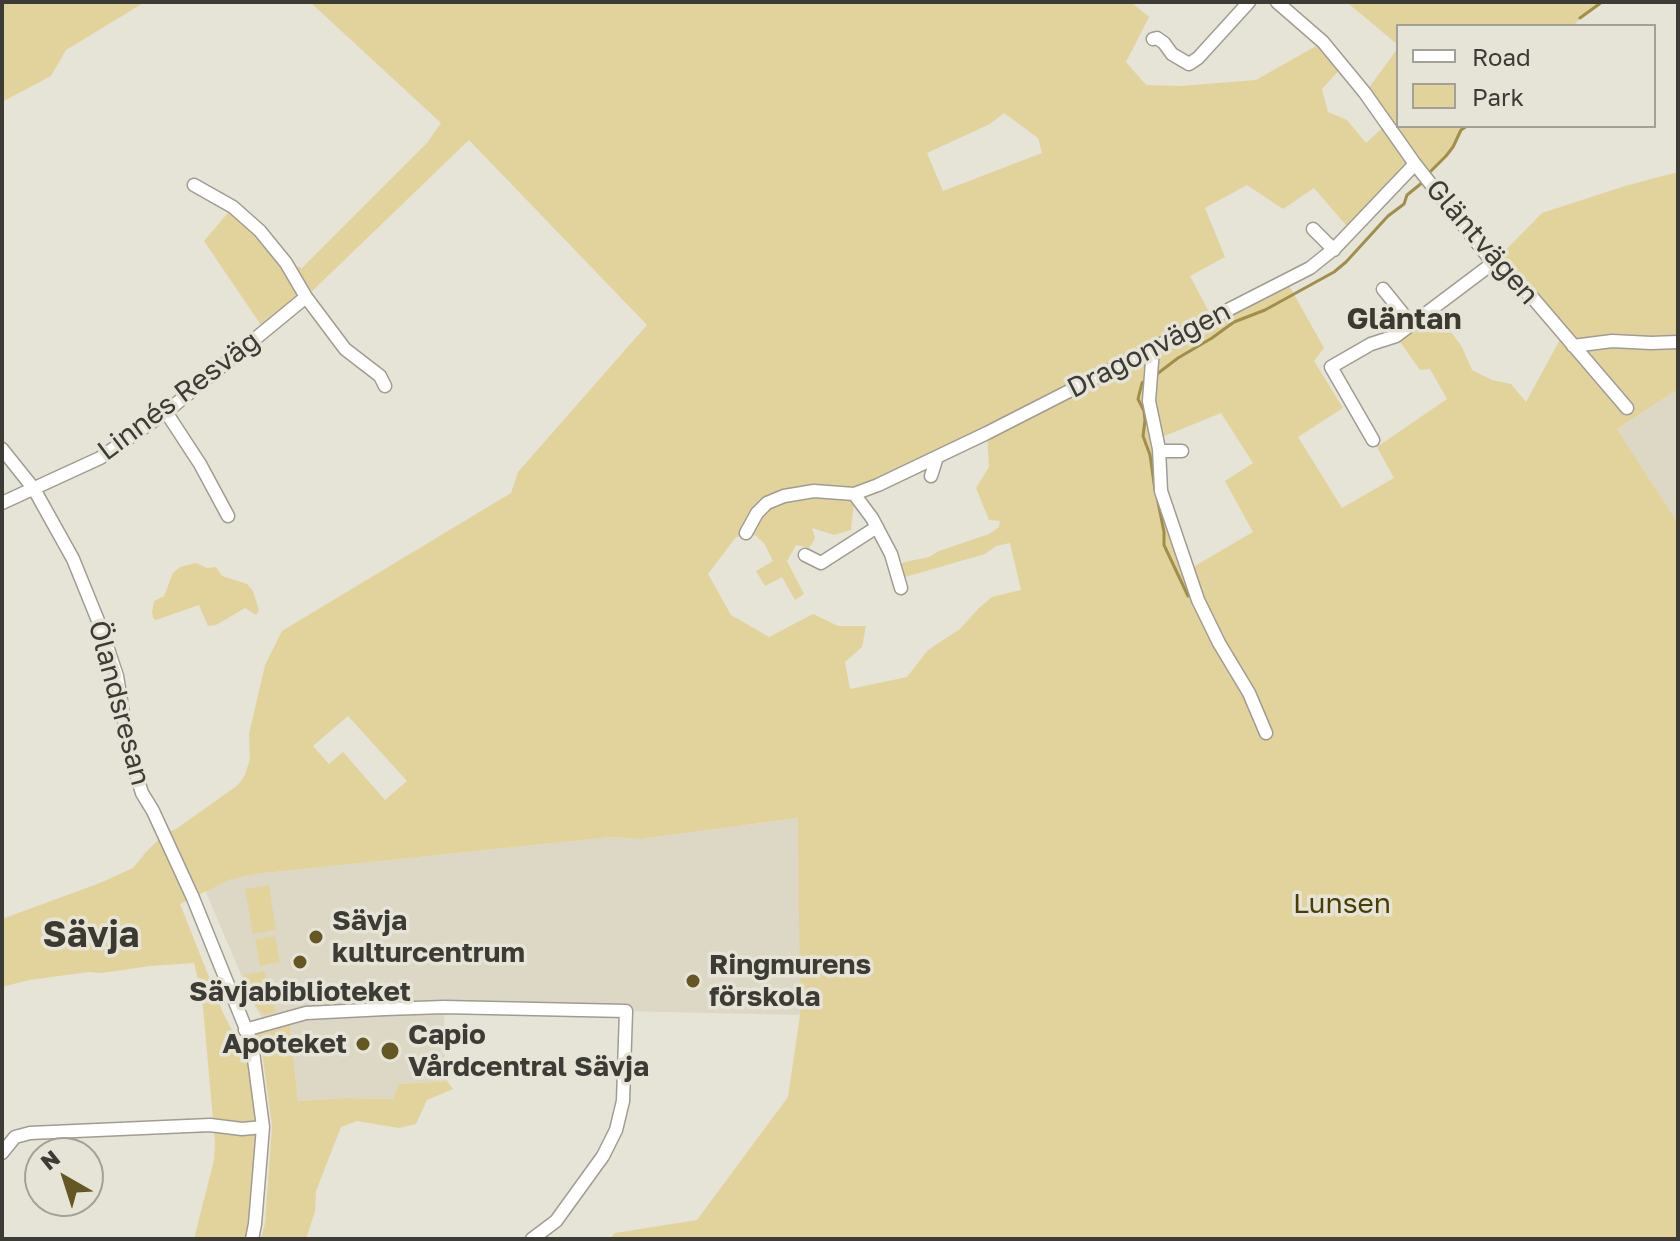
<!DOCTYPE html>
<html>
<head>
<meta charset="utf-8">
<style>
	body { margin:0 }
	#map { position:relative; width:1680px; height:1241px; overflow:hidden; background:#e6e3d7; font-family:"Golos Text",sans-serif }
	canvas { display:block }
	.frame { position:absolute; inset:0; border:4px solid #3c3b36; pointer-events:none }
	.legend { position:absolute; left:1396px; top:24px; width:260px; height:104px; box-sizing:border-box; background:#e6e3d7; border:2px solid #a2a097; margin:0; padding:10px 14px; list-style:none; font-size:24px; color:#3c3b36 }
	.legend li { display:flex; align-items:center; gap:16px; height:40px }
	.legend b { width:40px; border:2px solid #a2a097 }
	.north { position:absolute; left:24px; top:1137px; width:80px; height:80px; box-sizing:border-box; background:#e6e3d7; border:2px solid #a2a097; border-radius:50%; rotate:321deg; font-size:22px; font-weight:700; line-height:32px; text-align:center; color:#3c3b36 }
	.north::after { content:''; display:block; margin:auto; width:28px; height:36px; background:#655724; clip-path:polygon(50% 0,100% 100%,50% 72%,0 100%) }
</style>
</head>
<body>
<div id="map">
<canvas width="1680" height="1241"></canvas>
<div class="frame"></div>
<ul class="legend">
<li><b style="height:10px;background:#fff"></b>Road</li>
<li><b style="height:22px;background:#e2d39d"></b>Park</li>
</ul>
<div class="north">N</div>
</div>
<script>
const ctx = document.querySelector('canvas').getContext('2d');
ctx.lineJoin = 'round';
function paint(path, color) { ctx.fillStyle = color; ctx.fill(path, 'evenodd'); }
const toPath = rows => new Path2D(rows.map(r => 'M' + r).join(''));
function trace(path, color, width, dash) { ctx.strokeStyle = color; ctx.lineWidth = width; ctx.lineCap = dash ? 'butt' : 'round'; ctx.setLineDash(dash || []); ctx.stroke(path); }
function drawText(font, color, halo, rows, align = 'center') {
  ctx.font = font + ' "Golos Text",sans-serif'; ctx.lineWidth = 7; ctx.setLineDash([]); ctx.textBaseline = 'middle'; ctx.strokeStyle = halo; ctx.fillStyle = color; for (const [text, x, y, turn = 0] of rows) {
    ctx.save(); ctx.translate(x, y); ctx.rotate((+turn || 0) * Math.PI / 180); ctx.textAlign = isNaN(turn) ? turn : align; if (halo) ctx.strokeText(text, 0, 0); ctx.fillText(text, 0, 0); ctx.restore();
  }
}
paint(toPath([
	[1678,389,1678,523,1617,429],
	[799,818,800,1015,444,1007,445,1072,447,1081,399,1084,393,1099,344,1098,298,1101,289,1017,264,1021,254,1005,205,890,229,880,255,874,611,837,641,839]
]), '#ddd8c5');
paint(toPath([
	[2,2,145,2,66,50,51,76,2,102],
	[310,2,1131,2,1149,17,1126,62,1146,85,1181,86,1256,80,1323,42,1343,66,1322,89,1328,112,1347,120,1366,143,1387,124,1365,93,1398,48,1398,126,1467,126,1461,130,1453,147,1446,156,1426,178,1416,165,1351,231,1314,188,1283,209,1247,185,1205,208,1225,257,1190,276,1209,312,1215,317,1286,280,1324,348,1314,361,1343,408,1298,437,1342,508,1394,478,1377,447,1447,399,1430,369,1420,370,1396,336,1434,309,1462,347,1472,370,1492,380,1511,384,1526,402,1563,334,1493,263,1542,213,1625,186,1678,172,1678,389,1617,429,1678,523,1678,1239,609,1239,615,1233,697,1220,788,1097,800,1015,798,818,641,839,611,837,255,874,229,880,180,904,224,1015,249,1062,257,1123,248,1226,245,1239,194,1239,214,1160,215,1142,202,996,194,963,150,966,102,973,89,972,29,980,2,987,2,919,100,883,133,868,146,852,164,834,176,829,238,785,245,775,250,759,249,734,265,665,282,631,511,493,518,472,647,325,469,140,306,297,265,331,204,241,233,207,286,263,302,268,427,143,441,123],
	[1004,113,1038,138,1042,153,943,191,927,153,990,124],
	[1221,413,1253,463,1225,481,1253,532,1188,570,1161,491,1157,439],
	[987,434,989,467,976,488,989,520,1000,521,999,527,989,534,939,551,929,557,905,562,894,566,897,575,905,577,985,554,996,546,1010,543,1021,590,992,597,979,608,960,629,928,650,907,677,850,689,845,662,862,647,866,626,838,626,813,614,769,637,731,615,708,574,736,537,755,535,764,543,773,561,756,571,765,586,782,577,795,600,804,594,787,561,796,545,809,548,815,538,812,528,834,535,851,530,854,500],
	[348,716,407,781,385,800,343,752,329,764,313,746],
	[1352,2,1602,2,1584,14,1573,26,1398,26,1398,45,1349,4],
	[196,563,207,568,216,567,222,576,247,584,253,591,259,610,256,615,245,608,216,625,208,626,199,605,156,620,153,618,152,612,154,601,164,596,173,573,180,567],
	[269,885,276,930,253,934,245,889],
	[275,936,280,962,260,966,255,939],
	[264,971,273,998,276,1013,264,1015,256,1006,243,975],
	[289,1017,298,1101,344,1098,393,1099,399,1084,447,1081,453,1089,427,1100,416,1124,399,1128,357,1121,341,1127,316,1191,315,1211,306,1239,261,1239,265,1223,272,1126,261,1045,255,1030]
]), '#e2d39d');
trace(toPath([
	[1580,18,1602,2],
	[1491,126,1498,126],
	[1431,171,1446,156,1453,147,1461,130,1467,126],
	[1157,374,1178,358,1212,338,1234,322,1265,310,1334,272,1346,262,1388,216,1404,204,1407,195,1423,182],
	[1146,380,1142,383,1138,399,1144,411,1145,420,1143,436,1150,455,1155,490],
	[1157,497,1164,532,1164,545,1188,596]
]), '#a18e4a', 3);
const minor = toPath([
	[1277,2,1323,42,1365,93,1415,164,1493,263,1532,297,1627,408],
	[1153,39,1157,38,1164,43,1172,54,1189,64,1198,58,1249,2],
	[194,185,233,207,260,231,286,263,306,297,345,349,380,376,385,386],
	[1313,229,1334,250],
	[1383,289,1412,325],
	[1573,346,1612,341,1651,343,1678,342],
	[1153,349,1149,401,1159,449,1161,491,1198,600,1219,643,1249,693,1266,733],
	[166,412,200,464,228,516],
	[1373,440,1331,367,1371,344,1396,336,1493,263],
	[2,449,34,489,73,559,101,628,117,676,129,751,142,793,153,811,193,898,252,1044,263,1127,255,1224,252,1239],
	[1159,451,1182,451],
	[931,476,937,457],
	[854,494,872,518,891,554,901,588],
	[2,503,100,458,166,412,306,297],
	[746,533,757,513,767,503,784,496,814,491,854,494,878,485,987,433,1310,268,1335,248,1415,164],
	[805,555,821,563,877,527],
	[245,1030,306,1013,385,1009,444,1007,626,1011,623,1101,616,1130,603,1156,556,1221,532,1239],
	[2,1153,15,1137,30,1133,210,1125,242,1129,263,1127]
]);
trace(minor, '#a09c91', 15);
trace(minor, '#fff', 12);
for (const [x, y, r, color] of [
	[316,937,8,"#655724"],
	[300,962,8,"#655724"],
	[693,981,8,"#655724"],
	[363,1044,8,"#655724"],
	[390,1051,10,"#655724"]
]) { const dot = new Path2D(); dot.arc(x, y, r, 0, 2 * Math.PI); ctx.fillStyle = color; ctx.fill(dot); trace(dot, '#e6e3d7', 3); }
drawText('28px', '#3c3b36', '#e6e3d7', [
	["Gläntvägen",1482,242,49],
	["Dragonvägen",1149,350,-27],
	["Linnés Resväg",179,396,-37],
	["Ölandsresan",119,703,75]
]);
drawText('28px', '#4b3e04', '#e6e3d7', [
	["Lunsen",1342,904]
]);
drawText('bold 28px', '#3c3b36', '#e6e3d7', [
	["Sävja",332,921],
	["kulturcentrum",332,953],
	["Ringmurens",709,965],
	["förskola",709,997],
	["Sävjabiblioteket",300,992,"center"],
	["Capio",408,1035],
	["Vårdcentral Sävja",408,1067],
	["Apoteket",347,1044,"right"]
], 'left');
drawText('bold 30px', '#3c3a30', '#e6e3d7', [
	["Gläntan",1404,319]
]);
drawText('bold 36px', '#3c3a30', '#e6e3d7', [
	["Sävja",91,936]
]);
</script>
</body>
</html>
